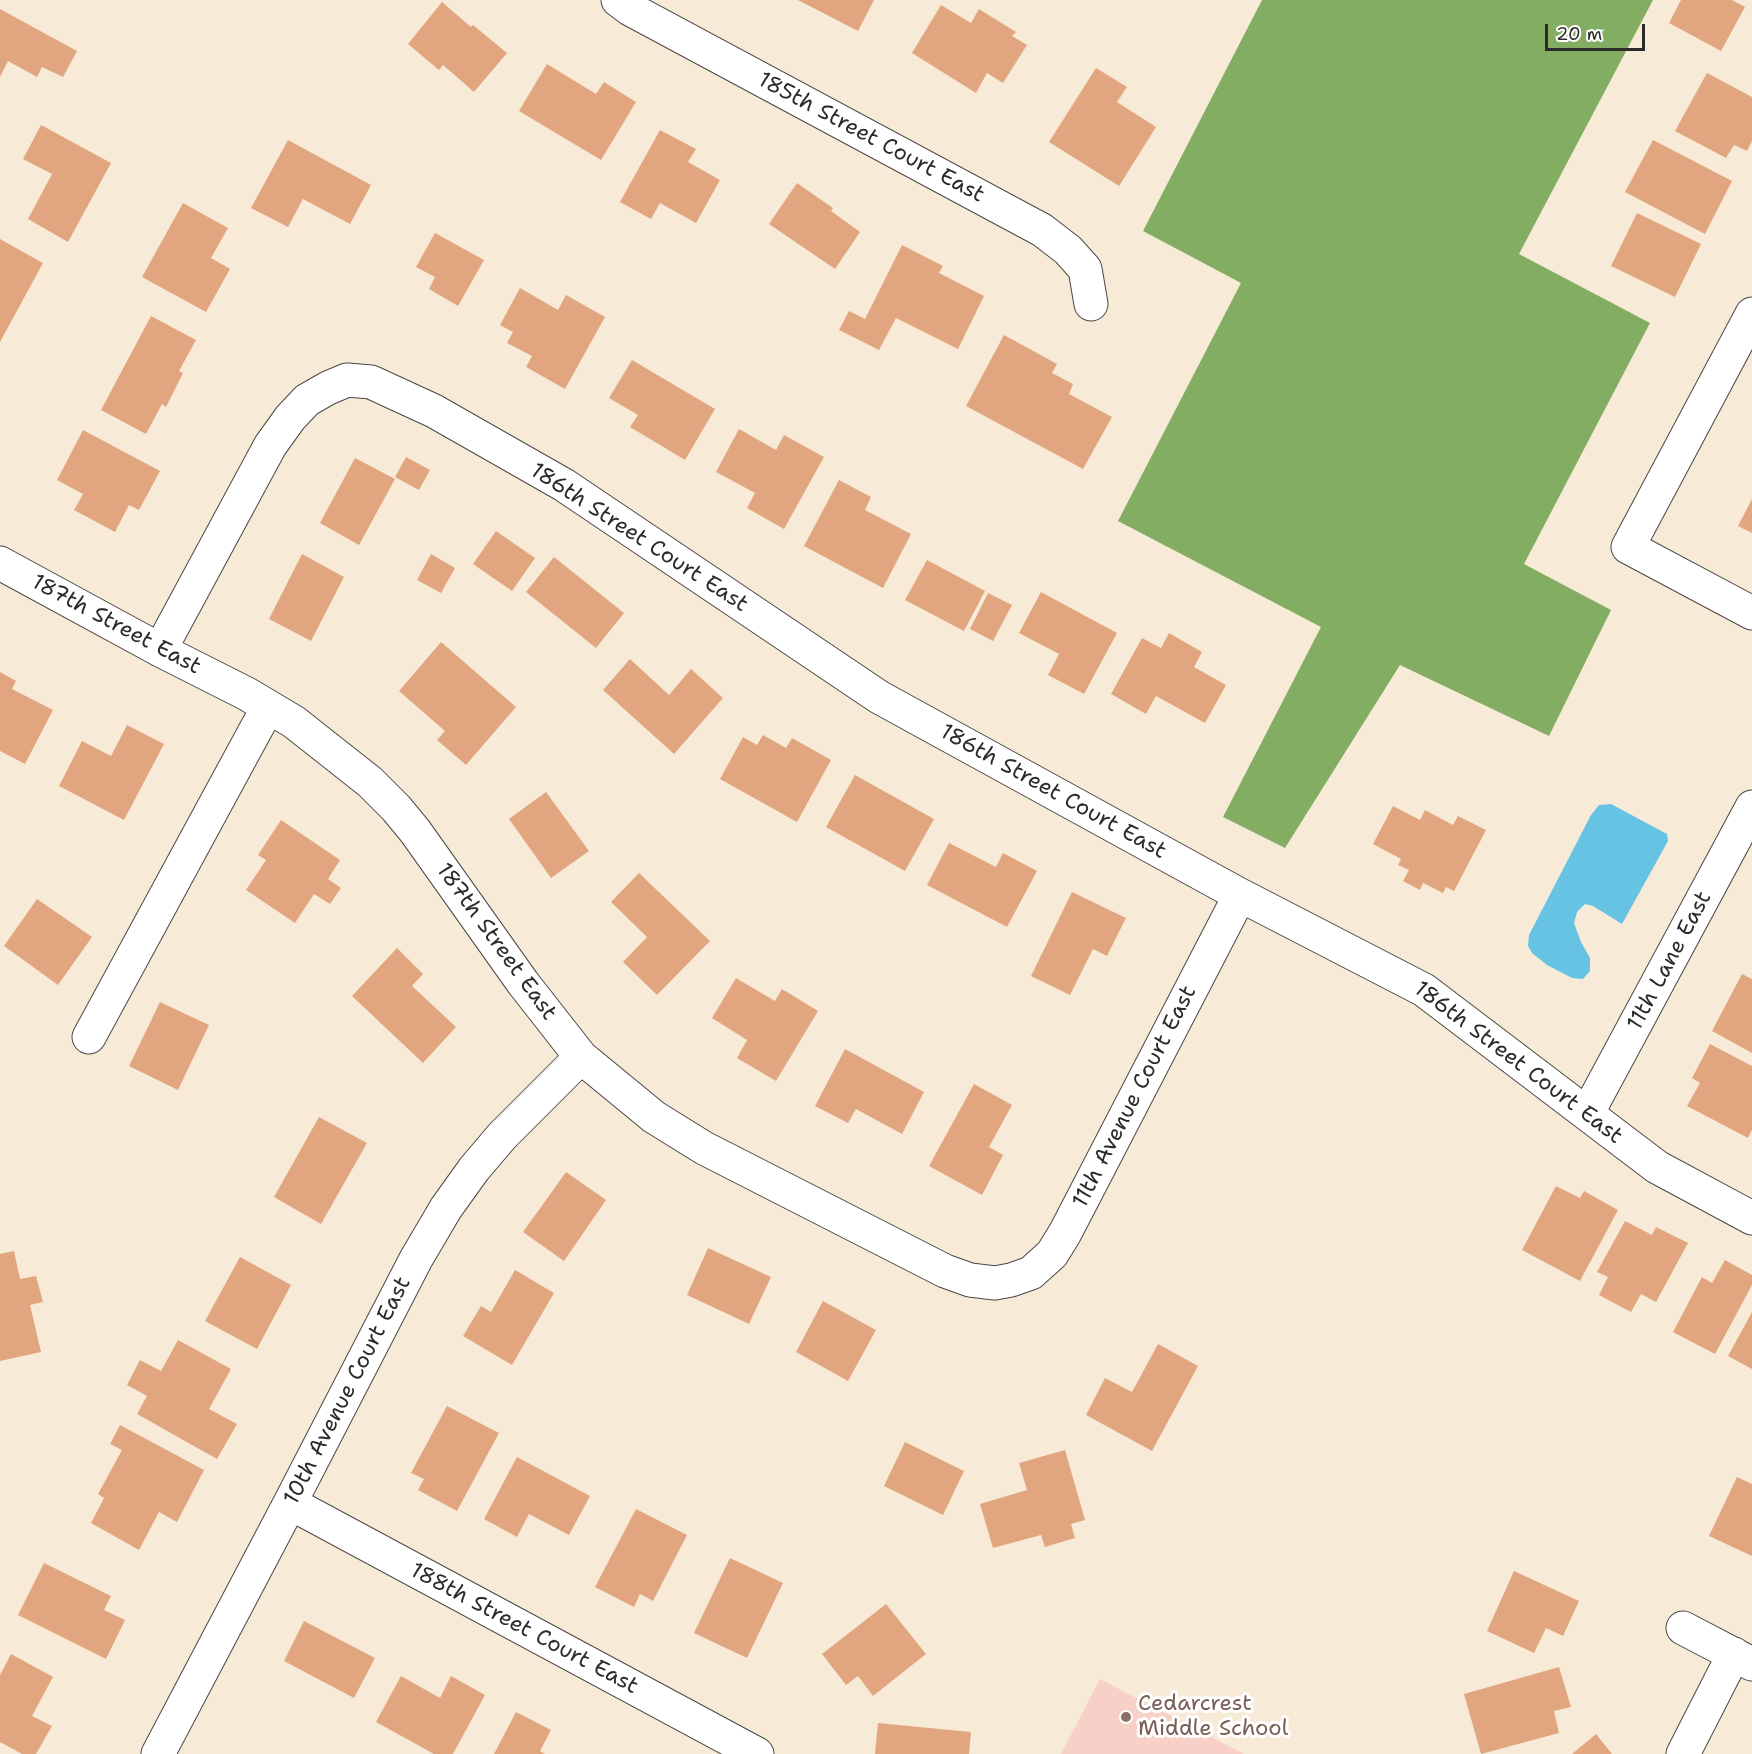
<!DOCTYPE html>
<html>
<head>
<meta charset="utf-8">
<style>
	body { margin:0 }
	#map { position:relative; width:1752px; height:1754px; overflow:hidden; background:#f7ebd8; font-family:"Shantell Sans",sans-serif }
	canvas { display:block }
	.scale { position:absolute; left:1545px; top:24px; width:100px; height:27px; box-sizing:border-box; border:3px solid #2b2b2b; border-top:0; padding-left:8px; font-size:18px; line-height:21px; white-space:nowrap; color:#2b2b2b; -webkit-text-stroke:4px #fff; paint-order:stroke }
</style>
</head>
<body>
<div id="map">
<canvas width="1752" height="1754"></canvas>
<div class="scale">20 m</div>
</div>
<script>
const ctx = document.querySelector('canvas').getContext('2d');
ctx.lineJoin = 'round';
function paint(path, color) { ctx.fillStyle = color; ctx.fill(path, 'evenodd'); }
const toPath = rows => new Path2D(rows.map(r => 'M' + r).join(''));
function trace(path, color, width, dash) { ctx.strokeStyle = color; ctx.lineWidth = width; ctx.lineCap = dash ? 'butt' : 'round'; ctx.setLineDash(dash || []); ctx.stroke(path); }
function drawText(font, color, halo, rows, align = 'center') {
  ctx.font = font + ' "Shantell Sans",sans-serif'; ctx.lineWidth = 6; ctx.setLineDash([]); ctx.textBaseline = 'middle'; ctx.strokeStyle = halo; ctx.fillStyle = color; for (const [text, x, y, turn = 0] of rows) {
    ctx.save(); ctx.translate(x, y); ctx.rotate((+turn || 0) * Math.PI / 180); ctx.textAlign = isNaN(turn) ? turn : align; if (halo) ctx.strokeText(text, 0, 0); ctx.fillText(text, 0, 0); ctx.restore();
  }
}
paint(toPath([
	[1100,1679,1244,1754,1061,1754]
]), '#f7d1c8');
paint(toPath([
	[1262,0,1653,0,1519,254,1650,323,1524,564,1611,610,1549,736,1400,665,1285,848,1223,817,1321,627,1118,521,1241,283,1143,231]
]), '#84ad64');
paint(toPath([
	[1611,804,1667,834,1668,841,1622,924,1593,906,1585,904,1577,912,1574,923,1581,942,1590,958,1590,971,1583,979,1572,978,1547,965,1532,953,1528,946,1529,935,1591,815,1599,805]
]), '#66c3e4');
paint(toPath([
	[798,0,874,0,858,31],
	[1681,0,1732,0,1745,7,1721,51,1669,23],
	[442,2,471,27,473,25,507,53,474,92,443,65,439,70,408,44],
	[941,5,971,23,979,9,1016,32,1012,36,1027,45,1003,83,987,73,976,93,912,53],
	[0,9,77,51,63,77,42,67,37,77,8,61,0,77],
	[547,64,596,94,604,82,636,102,601,160,519,111],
	[1096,68,1127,87,1117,102,1156,127,1119,186,1049,142],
	[1707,73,1752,97,1752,141,1747,151,1734,145,1726,158,1675,131],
	[41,125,111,163,68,242,28,219,52,174,23,159],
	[660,130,696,149,688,162,720,180,696,223,660,203,651,219,620,202],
	[288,140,371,185,350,224,303,199,288,227,251,208],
	[1653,140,1732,181,1705,234,1625,192],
	[797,183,833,208,831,211,860,232,835,269,769,224],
	[183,203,228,228,211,258,230,269,206,312,142,277],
	[1637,213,1701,244,1675,297,1611,266],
	[435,233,484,260,458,306,429,289,435,277,416,267],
	[0,239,43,263,0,342],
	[902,245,943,266,939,273,984,296,958,349,896,318,879,350,839,330,849,311,865,319],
	[520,288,558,310,566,295,605,317,565,389,526,367,532,356,507,343,513,332,500,325],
	[151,316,196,340,179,371,183,373,166,407,162,404,146,434,101,410],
	[1004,335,1057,364,1052,373,1073,384,1069,394,1112,417,1083,469,966,406],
	[632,360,715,409,685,460,630,427,638,415,609,398],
	[739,429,776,450,784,435,824,457,784,529,747,508,755,493,716,472],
	[83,430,160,471,139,510,129,505,115,532,74,510,83,494,57,480],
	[406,457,430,470,419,490,395,477],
	[355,458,395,479,359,545,320,523],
	[839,480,871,497,865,510,911,534,883,588,804,546],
	[1752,499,1752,533,1738,526],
	[496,531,535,558,512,591,473,564],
	[302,554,344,577,311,641,269,619],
	[431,554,455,568,441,593,417,580],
	[554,557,624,613,596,648,526,592],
	[927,560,985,591,964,631,905,600],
	[1041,592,1117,633,1084,694,1048,675,1059,654,1019,633],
	[988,593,1012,605,993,641,970,629],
	[1169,633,1202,652,1194,667,1226,685,1205,723,1156,696,1146,714,1111,694,1142,638,1161,648],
	[441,642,516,707,466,765,437,740,445,731,399,691],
	[630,659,669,695,691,669,723,698,674,754,603,690],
	[0,672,16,681,12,689,53,710,25,764,0,751],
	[127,725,164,744,124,820,59,786,82,741,111,756],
	[763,735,786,748,792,738,831,760,797,822,720,779,743,737,757,745],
	[855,775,934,819,905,871,826,827],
	[546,792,589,851,551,878,509,819],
	[1393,806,1420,820,1425,810,1453,825,1458,816,1486,830,1454,891,1446,887,1443,893,1423,883,1420,890,1403,881,1409,870,1398,865,1401,859,1373,844],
	[281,820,340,860,328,879,341,888,330,904,314,894,295,923,246,890,266,860,258,855],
	[949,843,996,867,1003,853,1037,871,1007,927,927,885],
	[639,873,710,941,657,995,623,962,647,937,611,902],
	[1072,892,1126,918,1107,956,1093,949,1070,995,1031,976],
	[37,899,92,937,58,985,4,946],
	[397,948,423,974,412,986,456,1027,423,1063,352,996],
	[1742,974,1752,979,1752,1053,1712,1031],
	[736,978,775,1001,782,989,818,1011,776,1081,737,1058,747,1040,712,1018],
	[160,1002,209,1025,178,1090,129,1066],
	[1710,1044,1752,1066,1752,1130,1748,1138,1687,1106,1700,1083,1692,1078],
	[845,1049,924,1092,902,1134,856,1109,848,1123,815,1106],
	[974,1084,1012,1105,989,1147,1003,1155,982,1195,929,1166],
	[319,1117,367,1143,321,1224,274,1197],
	[566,1172,606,1200,564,1261,523,1232],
	[1556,1186,1580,1198,1584,1191,1618,1210,1580,1281,1522,1250],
	[1625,1221,1652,1235,1656,1227,1688,1243,1656,1302,1641,1294,1631,1312,1599,1295,1608,1277,1597,1272],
	[708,1248,771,1277,749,1324,687,1295],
	[14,1251,20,1279,36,1276,43,1302,30,1305,41,1352,0,1361,0,1254],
	[240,1257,291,1285,257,1349,205,1321],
	[1725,1260,1752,1275,1752,1285,1715,1354,1673,1332,1702,1277,1712,1283],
	[515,1270,554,1293,512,1365,463,1336,481,1306,491,1312],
	[823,1301,876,1330,848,1381,796,1352],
	[1752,1312,1752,1369,1728,1356],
	[178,1340,231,1369,209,1409,237,1424,217,1459,137,1414,147,1396,127,1385,140,1360,161,1371],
	[1158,1344,1198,1366,1152,1451,1086,1415,1105,1378,1132,1392],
	[447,1406,499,1433,457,1511,418,1490,424,1479,411,1473],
	[120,1425,204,1470,177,1522,159,1512,139,1550,91,1523,104,1498,98,1494,122,1450,110,1444],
	[905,1442,964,1471,943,1515,884,1486],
	[1065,1450,1085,1520,1071,1524,1075,1538,1045,1547,1041,1535,993,1548,980,1504,1027,1490,1019,1463],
	[517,1457,590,1496,569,1535,529,1514,517,1537,484,1519],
	[1737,1477,1752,1484,1752,1556,1709,1536],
	[636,1509,687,1535,653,1601,640,1594,634,1607,595,1587],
	[730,1558,783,1583,747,1658,694,1633],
	[44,1563,111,1596,104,1610,125,1620,106,1659,18,1615],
	[1514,1571,1579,1601,1563,1636,1546,1628,1534,1653,1487,1631],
	[886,1604,926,1654,873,1696,858,1676,846,1685,822,1654],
	[304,1621,375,1658,354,1698,284,1661],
	[11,1654,53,1677,32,1716,52,1726,36,1754,22,1754,0,1742,0,1675],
	[1559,1667,1571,1707,1554,1711,1559,1733,1481,1754,1464,1694],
	[401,1676,440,1698,451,1676,485,1695,453,1754,434,1754,376,1722],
	[516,1712,551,1730,540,1751,545,1754,494,1754],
	[878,1723,971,1732,969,1754,875,1754],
	[1596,1734,1612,1754,1572,1754]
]), '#e1a67f');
const minor = toPath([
	[618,0,630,9,1042,230,1068,250,1085,269,1091,304],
	[1752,314,1628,547,1752,613],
	[0,563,160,650,247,694,294,722,370,782,396,808,415,831,523,983,581,1057,654,1117,704,1148,945,1271,970,1280,995,1283,1011,1280,1031,1273,1052,1254,1065,1233,1240,895],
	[160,650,270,446,290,418,307,400,328,388,347,380,371,382,434,411,564,485,879,697,1240,895,1424,990,1657,1167,1752,1218],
	[89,1037,268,707],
	[1587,1114,1752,807],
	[290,1503,757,1754],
	[1683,1628,1752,1664],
	[158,1754,290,1503,416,1259,446,1208,474,1169,502,1136,581,1057],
	[1683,1754,1734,1654]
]);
trace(minor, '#4a4845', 35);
trace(minor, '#fff', 33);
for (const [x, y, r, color] of [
	[1126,1717,6,"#8d6e63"]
]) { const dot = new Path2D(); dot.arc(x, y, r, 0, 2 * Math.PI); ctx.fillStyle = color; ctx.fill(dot); trace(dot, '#fff', 2); }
drawText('22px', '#2b2b2b', '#fff', [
	["185th Street Court East",871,138,28],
	["186th Street Court East",639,538,33],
	["187th Street East",116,625,28],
	["186th Street Court East",1053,792,29],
	["187th Street East",496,942,54],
	["11th Lane East",1670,961,-62],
	["186th Street Court East",1518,1063,37],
	["11th Avenue Court East",1135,1097,-63],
	["10th Avenue Court East",348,1391,-63],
	["188th Street Court East",524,1629,28]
]);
drawText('22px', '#785e54', '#fff', [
	["Cedarcrest",1138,1704],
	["Middle School",1138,1729]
], 'left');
</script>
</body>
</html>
